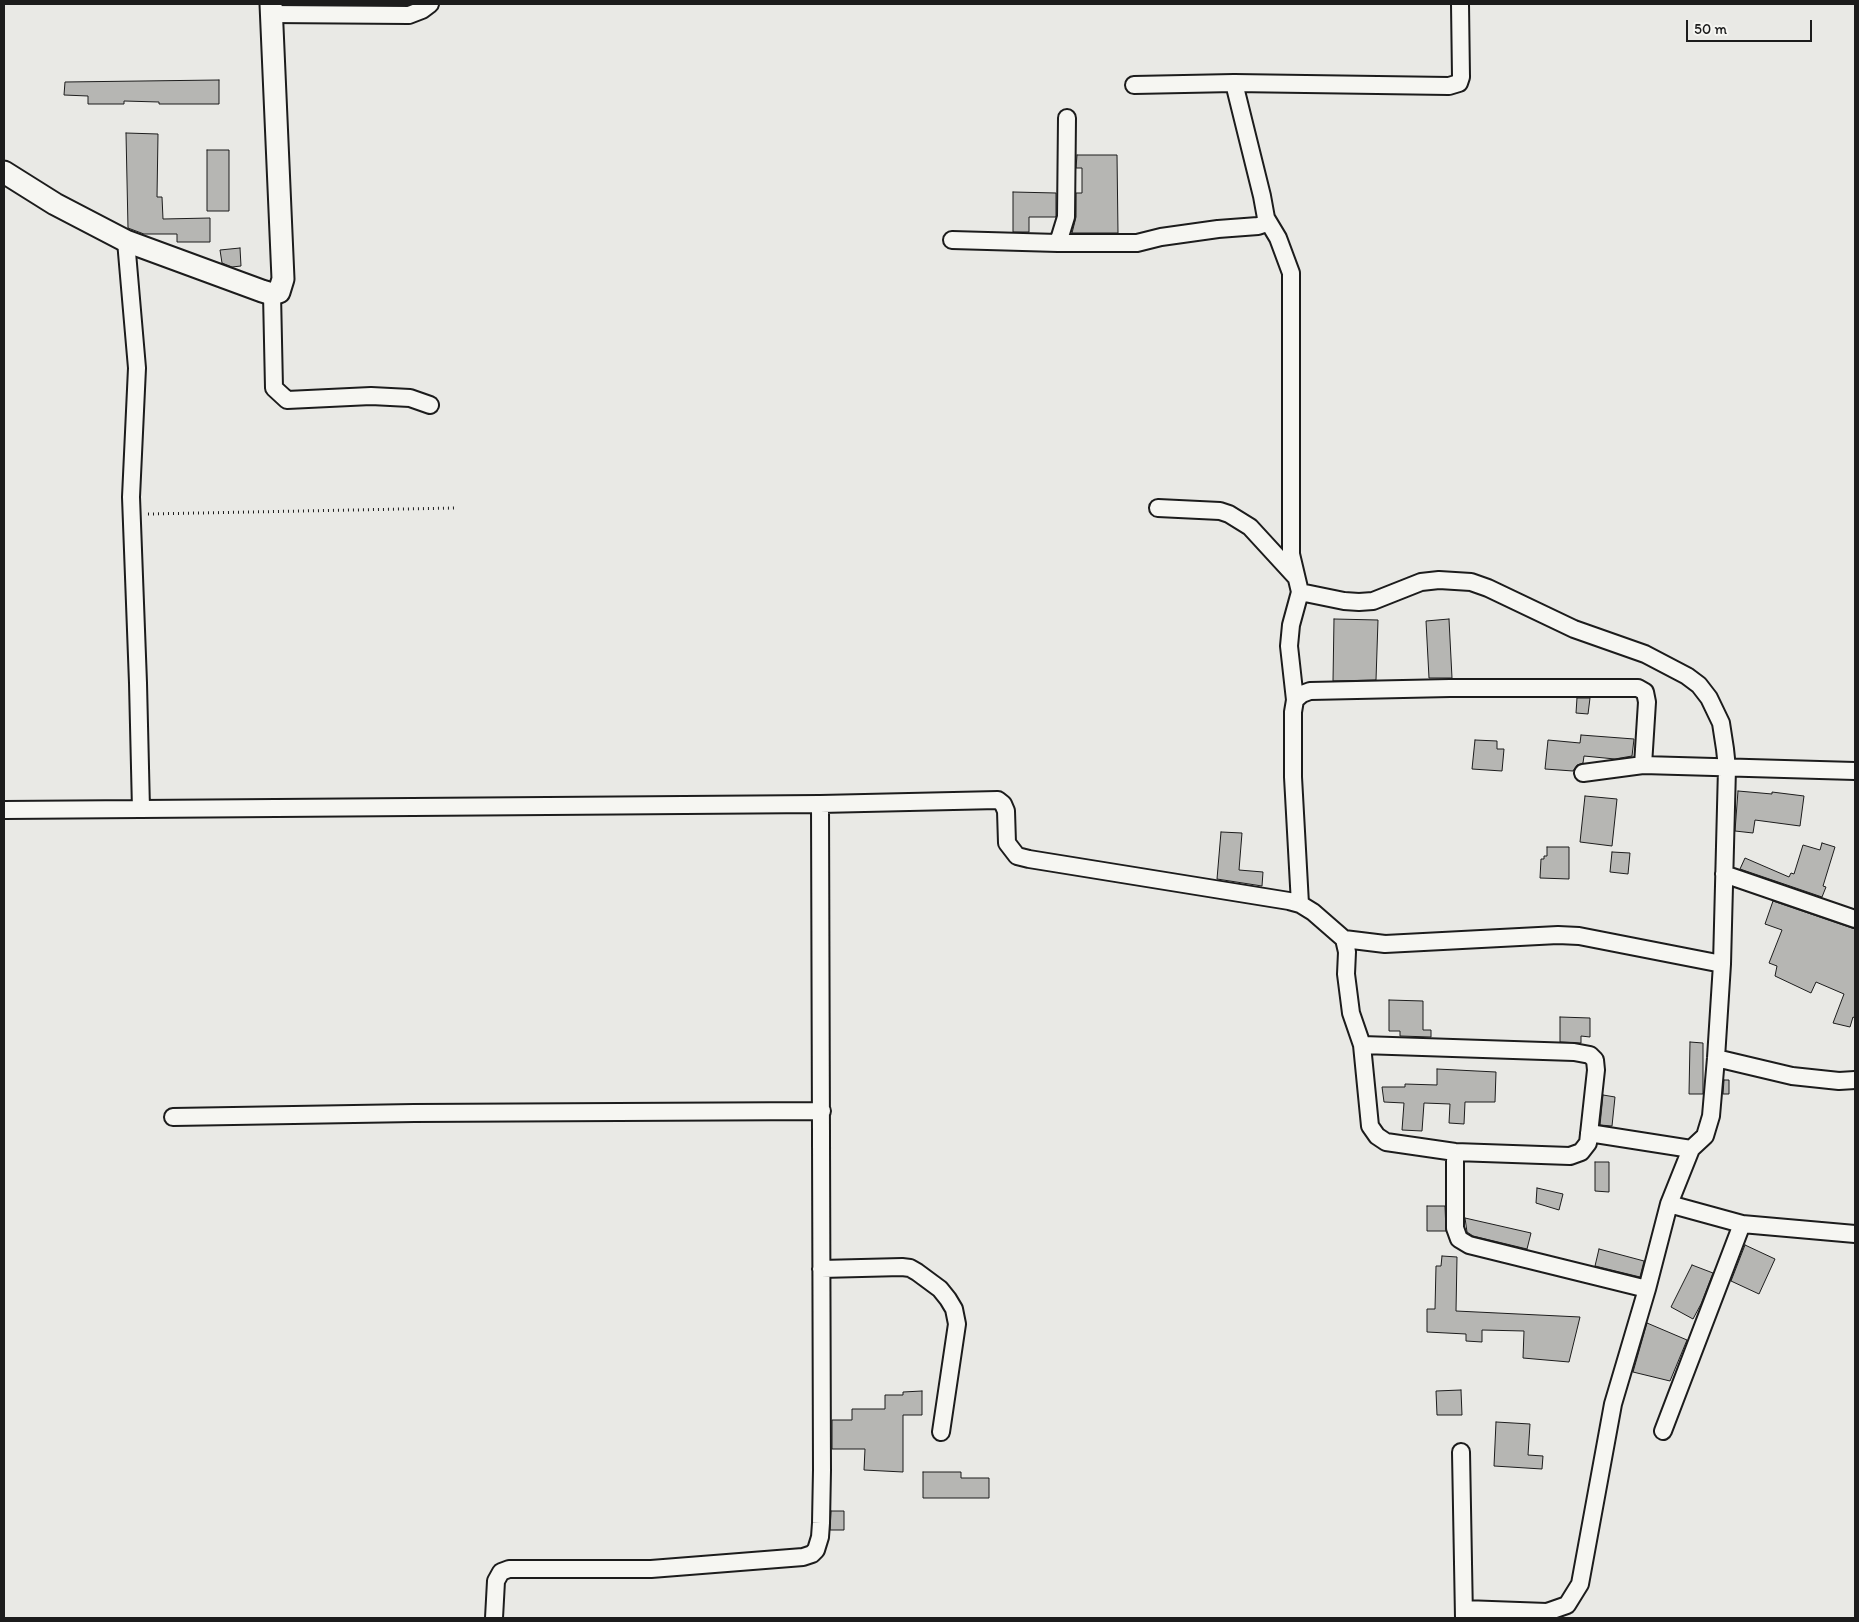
<!DOCTYPE html>
<html>
<head>
<meta charset="utf-8">
<style>
	body { margin:0 }
	#map { position:relative; width:1859px; height:1622px; overflow:hidden; background:#e9e9e5; font-family:Itim,sans-serif }
	canvas { display:block }
	.frame { position:absolute; inset:0; border:5px solid #1c1c1c; pointer-events:none }
	.scale { position:absolute; left:1686px; top:20px; width:126px; height:22px; box-sizing:border-box; border:2px solid #1c1c1c; border-top:0; padding-left:6px; font-size:15px; line-height:18px; white-space:nowrap; color:#1c1c1c; -webkit-text-stroke:4px #f6f6f2; paint-order:stroke }
</style>
</head>
<body>
<div id="map">
<canvas width="1859" height="1622"></canvas>
<div class="frame"></div>
<div class="scale">50 m</div>
</div>
<script>
const ctx = document.querySelector('canvas').getContext('2d');
ctx.lineJoin = 'round';
function paint(path, color) { ctx.fillStyle = color; ctx.fill(path, 'evenodd'); }
const toPath = rows => new Path2D(rows.map(r => 'M' + r).join(''));
function trace(path, color, width, dash) { ctx.strokeStyle = color; ctx.lineWidth = width; ctx.lineCap = dash ? 'butt' : 'round'; ctx.setLineDash(dash || []); ctx.stroke(path); }
const building = toPath([
	[219,80,219,104,159,104,159,102,124,101,124,104,88,104,88,96,64,95,65,82,219,80],
	[126,133,158,134,157,197,162,197,163,219,210,218,210,242,177,242,177,234,144,234,128,228,126,133],
	[207,150,229,150,229,211,207,211,207,150],
	[1077,155,1117,155,1118,233,1072,233,1076,217,1076,193,1082,193,1082,168,1076,168,1077,155],
	[1013,192,1056,193,1056,217,1029,217,1029,232,1013,232,1013,192],
	[240,248,241,266,232,267,222,263,220,250,240,248],
	[1334,619,1378,620,1376,680,1333,681,1334,619],
	[1449,619,1452,678,1429,678,1426,621,1449,619],
	[1577,698,1590,698,1588,714,1576,713,1577,698],
	[1581,735,1634,739,1632,756,1615,759,1584,756,1583,763,1577,765,1573,771,1545,769,1548,740,1580,743,1581,735],
	[1475,740,1497,741,1497,749,1504,749,1502,771,1472,769,1475,740],
	[1738,791,1772,794,1772,792,1804,796,1800,826,1755,820,1753,833,1735,831,1738,791],
	[1585,796,1617,799,1612,846,1580,842,1585,796],
	[1221,832,1242,833,1239,870,1263,872,1262,886,1217,879,1221,832],
	[1822,843,1835,847,1823,886,1826,887,1822,897,1740,869,1745,858,1789,877,1791,873,1794,874,1803,845,1820,850,1822,843],
	[1547,847,1569,847,1569,879,1540,878,1541,859,1544,859,1544,856,1547,856,1547,847],
	[1612,852,1630,853,1628,874,1610,872,1612,852],
	[1773,901,1855,929,1855,1018,1853,1017,1850,1027,1833,1023,1844,994,1816,982,1811,993,1775,976,1777,966,1769,963,1782,930,1765,924,1773,901],
	[1389,1000,1423,1001,1423,1030,1431,1030,1431,1037,1400,1036,1400,1031,1389,1031,1389,1000],
	[1560,1017,1590,1018,1590,1037,1581,1036,1581,1043,1560,1042,1560,1017],
	[1690,1042,1703,1043,1703,1094,1689,1094,1690,1042],
	[1437,1069,1496,1072,1495,1102,1465,1102,1464,1124,1449,1123,1450,1104,1424,1103,1422,1131,1402,1130,1404,1103,1384,1102,1382,1087,1405,1087,1405,1084,1437,1085,1437,1069],
	[1724,1080,1729,1080,1729,1094,1723,1094,1724,1080],
	[1603,1095,1615,1097,1612,1126,1600,1125,1603,1095],
	[1595,1162,1609,1162,1609,1192,1595,1191,1595,1162],
	[1537,1188,1563,1194,1559,1210,1536,1203,1537,1188],
	[1427,1206,1445,1206,1446,1231,1427,1231,1427,1206],
	[1465,1218,1531,1233,1527,1249,1473,1236,1467,1232,1465,1218],
	[1745,1245,1775,1259,1759,1294,1731,1281,1745,1245],
	[1599,1249,1644,1261,1640,1277,1595,1266,1599,1249],
	[1442,1256,1457,1257,1456,1311,1580,1317,1569,1362,1523,1358,1524,1331,1482,1330,1482,1342,1466,1341,1466,1334,1427,1332,1427,1309,1435,1309,1436,1266,1441,1266,1442,1256],
	[1692,1265,1713,1273,1701,1304,1693,1319,1671,1307,1692,1265],
	[1647,1323,1687,1340,1670,1381,1633,1372,1647,1323],
	[1461,1390,1462,1415,1437,1415,1436,1391,1461,1390],
	[922,1391,922,1415,903,1415,903,1472,864,1470,865,1449,832,1449,832,1420,852,1420,852,1409,885,1409,885,1395,903,1395,903,1392,922,1391],
	[1496,1422,1530,1424,1528,1455,1543,1456,1542,1469,1494,1466,1496,1422],
	[923,1472,961,1472,961,1478,989,1478,989,1498,923,1498,923,1472],
	[831,1511,844,1511,844,1530,830,1530,831,1511]
]);
paint(building, '#b6b6b3');
trace(building, '#1c1c1c', 1);
const minor = toPath([
	[270,14,409,15,422,10,430,4],
	[1134,85,1234,83,1449,86,1459,83,1461,77,1460,4],
	[1266,218,1278,238,1291,273,1291,554,1300,592,1291,625,1289,646,1295,700],
	[952,240,1058,243,1137,243,1161,237,1218,229,1258,226,1264,224,1266,218,1262,196,1234,83],
	[126,241,137,368,131,497,138,683,141,809],
	[1058,243,1066,217,1067,118],
	[272,294,274,388,287,400,371,396,410,398,430,405],
	[1158,508,1220,511,1229,514,1250,527,1295,576],
	[1300,592,1344,601,1359,602,1373,601,1421,582,1439,580,1471,582,1488,588,1574,629,1645,654,1687,676,1699,685,1709,698,1721,723,1725,749,1727,768,1722,964,1716,1058,1711,1116,1705,1136,1691,1149,1669,1204,1647,1289,1613,1404,1580,1584,1567,1605,1547,1612,1464,1609],
	[1583,773,1643,765,1855,771],
	[4,810,820,804,998,800,1003,804,1006,811,1007,843,1017,856,1029,859,1289,901,1300,904,1313,912,1344,939,1385,944,1558,935,1579,936,1722,964],
	[1724,874,1855,919],
	[1300,904,1293,777,1293,712,1295,700,1302,694,1310,691,1450,688,1638,688,1645,692,1647,702,1643,765],
	[1344,939,1347,952,1346,974,1351,1013,1362,1045,1370,1126,1377,1136,1386,1142,1455,1152,1570,1156,1581,1152,1588,1143,1596,1070,1595,1060,1590,1055,1574,1052,1362,1045],
	[1716,1058,1792,1076,1839,1081,1855,1080],
	[173,1117,414,1113,822,1111],
	[1589,1133,1691,1149],
	[1455,1152,1455,1228,1459,1239,1469,1245,1647,1289],
	[1669,1204,1742,1224,1855,1234],
	[821,1269,902,1267,910,1268,917,1272,940,1289,948,1299,954,1309,957,1324,941,1432],
	[1663,1431,1742,1224],
	[1461,1452,1464,1618],
	[494,1618,496,1581,501,1572,509,1569,651,1569,803,1557,812,1554,816,1550,820,1537,821,1523,822,1470,820,804]
]);
const major = toPath([
	[4,172,55,204,126,241,262,291,272,294,279,292,283,279,271,4]
]);
trace(minor, '#1c1c1c', 20);
trace(major, '#1c1c1c', 25);
trace(toPath([
	[148,514,455,508]
]), '#1c1c1c', 3, [1, 4]);
trace(minor, '#f6f6f2', 16);
trace(major, '#f6f6f2', 21);
</script>
</body>
</html>
